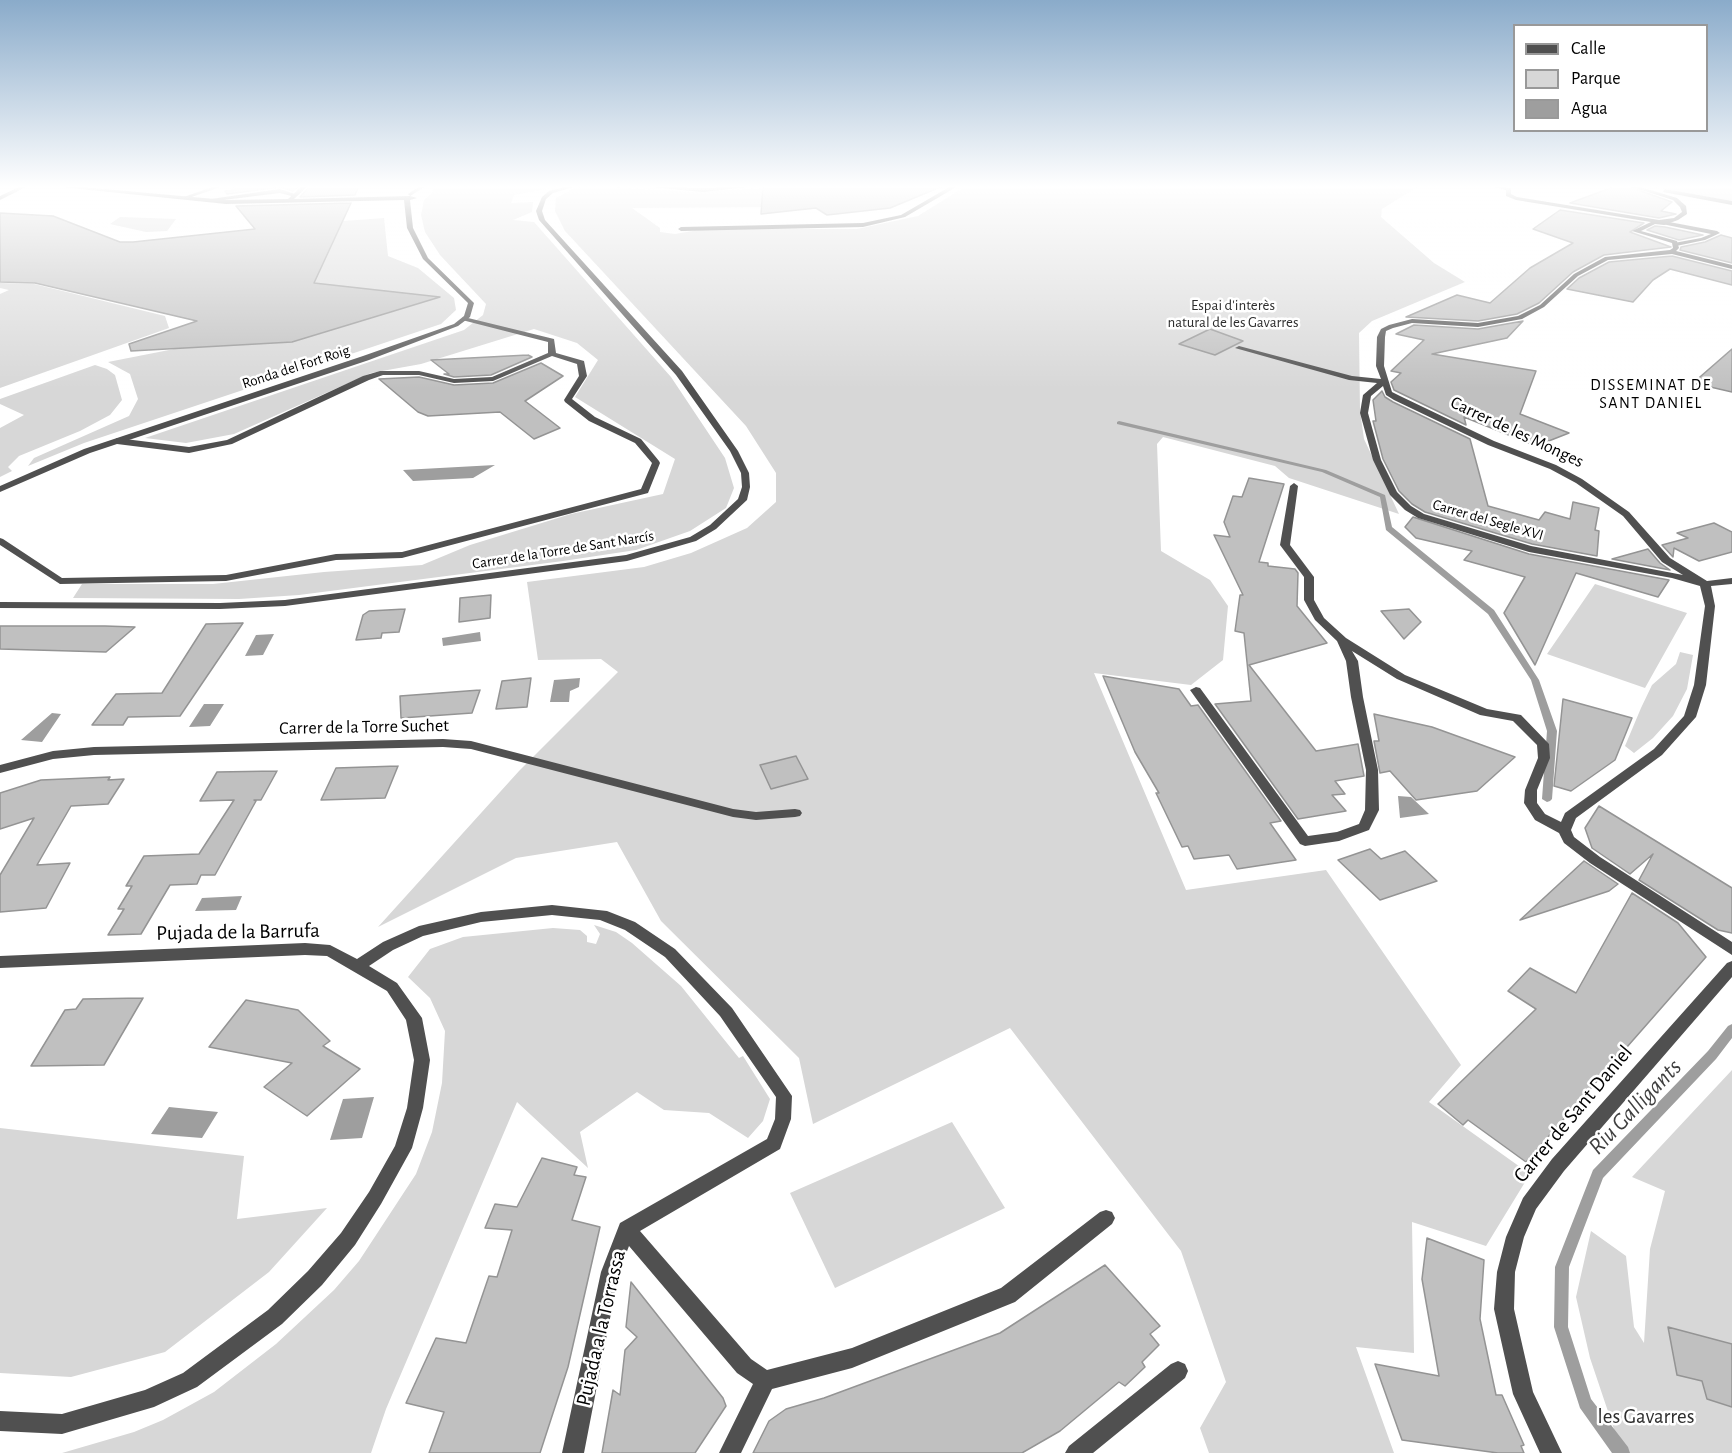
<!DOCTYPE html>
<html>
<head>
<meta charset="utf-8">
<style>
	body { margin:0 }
	#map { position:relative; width:1732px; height:1453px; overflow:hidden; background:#fff; font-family:"Alegreya Sans",sans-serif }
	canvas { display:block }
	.legend { position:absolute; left:1513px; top:24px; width:195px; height:108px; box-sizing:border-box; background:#fff; border:2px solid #999; margin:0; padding:8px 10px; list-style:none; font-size:18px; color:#000 }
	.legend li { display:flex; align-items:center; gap:12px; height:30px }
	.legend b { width:30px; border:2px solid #999 }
</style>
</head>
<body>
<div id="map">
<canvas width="1732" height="1453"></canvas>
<ul class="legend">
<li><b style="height:8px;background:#505050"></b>Calle</li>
<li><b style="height:16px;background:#d7d7d7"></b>Parque</li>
<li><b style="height:16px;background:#9e9e9e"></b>Agua</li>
</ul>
</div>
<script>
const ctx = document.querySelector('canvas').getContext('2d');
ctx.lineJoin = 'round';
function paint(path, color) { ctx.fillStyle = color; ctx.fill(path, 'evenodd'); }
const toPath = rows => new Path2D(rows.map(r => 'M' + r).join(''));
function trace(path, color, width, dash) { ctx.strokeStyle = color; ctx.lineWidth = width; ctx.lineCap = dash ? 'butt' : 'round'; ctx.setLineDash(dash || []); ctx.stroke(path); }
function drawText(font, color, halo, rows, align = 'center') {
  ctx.font = font + ' "Alegreya Sans",sans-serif'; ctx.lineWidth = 5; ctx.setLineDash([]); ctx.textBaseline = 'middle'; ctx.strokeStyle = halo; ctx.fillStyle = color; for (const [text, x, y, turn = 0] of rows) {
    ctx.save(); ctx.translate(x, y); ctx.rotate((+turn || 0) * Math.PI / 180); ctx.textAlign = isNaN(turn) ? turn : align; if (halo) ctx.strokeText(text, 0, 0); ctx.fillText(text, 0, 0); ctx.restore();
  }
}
paint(toPath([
	[434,186,561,186,514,195,511,203,533,202,532,212,513,220,534,222,671,377,725,458,734,488,726,508,690,531,636,550,563,561,299,595,239,599,73,598,82,584,213,584,324,572,422,565,470,545,571,514,663,494,675,459,575,397,598,360,577,343,534,329,421,364,371,373,234,434,186,443,145,438,464,330,483,315,486,304,440,255,425,232,421,215,424,200,432,193],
	[596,186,690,192,799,186,825,194,789,207,632,208,660,228,660,232,675,234,704,229,857,229,918,216,966,186,1419,186,1382,209,1381,217,1434,263,1465,282,1372,321,1359,333,1360,411,1364,439,1399,514,1289,478,1275,466,1163,437,1157,444,1161,551,1210,580,1228,606,1223,660,1191,685,1094,673,1186,890,1326,870,1461,1065,1429,1102,1530,1174,1486,1246,1412,1222,1414,1353,1356,1347,1394,1453,1209,1453,1200,1428,1226,1382,1181,1251,1010,1028,813,1124,799,1058,661,921,617,842,516,858,378,927,519,771,618,672,601,659,538,660,527,582,644,567,691,553,747,528,776,502,776,473,746,426,565,231,555,211,556,198,574,188],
	[1648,186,1732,186,1732,201,1719,199],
	[120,217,176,219,167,231,146,232,110,224],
	[384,218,388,256,418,268,454,298,456,310,441,324,84,443,28,466,34,458,129,416,138,399,130,374,108,362,225,339,241,345,292,342,439,297,313,283,343,221],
	[0,283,34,284,165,316,169,328,0,388,0,294,9,290,0,288],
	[95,365,107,369,115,375,122,400,110,415,80,431,19,456,8,467,12,471,0,477,0,428,24,415,0,404,0,399],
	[1595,584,1687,613,1645,688,1547,654],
	[1680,652,1693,655,1687,689,1673,716,1653,738,1634,753,1625,746,1641,708,1652,685,1676,664],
	[594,925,616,932,632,943,681,986,739,1058,743,1056,770,1099,763,1121,748,1138,709,1113,664,1110,637,1092,580,1132,588,1168,517,1102,386,1409,371,1453,62,1453,134,1432,163,1420,214,1392,276,1344,334,1290,359,1261,416,1174,432,1132,442,1083,445,1031,430,998,408,977,430,949,463,937,553,928,580,930,587,936,587,942,596,944,600,934],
	[1732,1070,1732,1453,1622,1453,1590,1358,1576,1297,1591,1231,1626,1256,1634,1327,1644,1343,1650,1249,1665,1191,1632,1177],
	[952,1122,1005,1208,835,1288,790,1193],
	[0,1128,244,1156,237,1219,327,1208,269,1272,165,1352,71,1377,0,1373]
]), '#d7d7d7');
paint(toPath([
	[495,465,473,478,413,481,403,470],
	[480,632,481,641,443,646,442,638],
	[274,634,263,655,245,656,256,635],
	[580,678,579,687,570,691,569,702,550,702,554,680],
	[204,704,224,704,210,726,189,727],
	[52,713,61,714,42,742,21,740],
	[1398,796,1411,797,1429,814,1400,818],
	[242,896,236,910,195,911,202,898],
	[374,1097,362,1138,330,1140,343,1099],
	[169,1107,218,1112,202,1138,151,1134]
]), '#9e9e9e');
paint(toPath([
	[1119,421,1326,470,1385,495,1392,527,1494,610,1539,680,1557,731,1552,799,1550,801,1547,802,1542,799,1547,731,1531,680,1488,614,1386,530,1380,497,1322,472,1117,424,1117,422,1119,421],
	[1732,1024,1732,1038,1716,1059,1603,1178,1569,1267,1568,1327,1591,1399,1628,1447,1630,1453,1612,1453,1580,1408,1554,1327,1555,1267,1593,1170,1708,1051,1728,1026,1732,1024]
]), '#9e9e9e');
const building = toPath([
	[233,186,299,186,293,191,280,187,227,194,225,191,236,190,233,186],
	[310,186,359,186,355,195,300,197,310,186],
	[763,186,943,186,890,208,827,215,816,208,761,214,763,186],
	[1616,186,1627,186,1672,202,1661,211,1676,214,1659,218,1570,203,1616,186],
	[351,203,314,283,440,297,292,342,131,351,129,344,197,321,35,283,0,282,0,213,53,216,120,242,133,242,255,229,236,206,351,203],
	[1560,210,1644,223,1630,232,1671,247,1604,255,1573,272,1539,303,1517,314,1478,321,1406,317,1457,295,1490,303,1530,268,1573,243,1533,229,1560,210],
	[1655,226,1665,227,1703,235,1679,240,1647,230,1655,226],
	[1721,235,1732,238,1732,263,1680,250,1681,247,1705,242,1721,235],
	[1672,256,1732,271,1732,285,1670,269,1653,280,1633,302,1567,289,1579,278,1609,262,1672,256],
	[1523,321,1507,338,1432,354,1536,371,1520,414,1569,433,1536,446,1464,417,1466,425,1394,390,1391,382,1401,373,1391,371,1424,340,1396,334,1414,325,1478,329,1523,321],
	[1210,329,1243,341,1215,355,1179,344,1210,329],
	[1732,349,1732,392,1693,383,1732,349],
	[528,355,532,357,491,375,454,377,444,374,449,374,431,360,528,355],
	[541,363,563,376,525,401,560,428,534,439,500,412,428,416,418,412,379,379,419,377,454,385,493,383,541,363],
	[1382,391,1385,397,1393,402,1470,439,1488,506,1539,520,1545,512,1570,519,1573,502,1599,508,1595,530,1599,531,1597,556,1532,544,1425,512,1412,504,1399,491,1383,459,1373,421,1376,421,1373,400,1382,391],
	[1249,478,1284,484,1259,562,1268,563,1268,566,1295,569,1298,573,1297,606,1327,643,1249,665,1316,751,1358,744,1364,776,1335,781,1345,794,1332,795,1346,811,1298,819,1215,704,1251,701,1244,633,1235,631,1240,595,1243,595,1214,535,1230,537,1224,522,1233,496,1242,497,1249,478],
	[1413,517,1529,554,1669,580,1658,597,1576,573,1535,665,1504,613,1525,577,1464,560,1472,551,1416,538,1405,527,1413,517],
	[1714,523,1732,532,1732,552,1699,561,1674,548,1673,557,1662,545,1688,538,1677,533,1714,523],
	[1648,549,1660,563,1670,570,1612,559,1648,549],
	[491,595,490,618,459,622,460,598,491,595],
	[405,609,399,632,382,633,381,638,356,640,363,615,369,611,405,609],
	[1409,609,1421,622,1404,639,1381,611,1409,609],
	[243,623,180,716,128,717,123,725,92,725,116,694,162,693,206,624,243,623],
	[0,626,105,626,135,627,106,652,0,649,0,626],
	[1103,676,1179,689,1191,706,1198,705,1281,821,1270,823,1296,860,1237,869,1229,855,1194,859,1188,846,1182,847,1156,793,1159,793,1135,752,1103,676],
	[531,678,527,707,496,709,502,681,531,678],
	[480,690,472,713,401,718,400,696,480,690],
	[1563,699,1632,718,1615,760,1571,791,1554,786,1563,699],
	[1374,714,1432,727,1515,757,1477,791,1416,800,1390,771,1380,773,1374,741,1379,741,1374,714],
	[796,756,808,779,771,789,760,765,796,756],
	[398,766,385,798,321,800,336,768,398,766],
	[277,771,261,800,254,800,256,801,215,875,201,875,197,884,170,885,141,934,108,935,124,909,118,909,132,886,126,886,144,856,199,854,234,800,200,801,217,772,277,771],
	[110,777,108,780,124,779,108,804,71,806,37,865,70,863,46,908,0,912,0,875,34,818,0,829,0,793,41,780,110,777],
	[1599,806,1732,888,1732,933,1718,930,1639,880,1653,854,1630,874,1592,848,1585,828,1599,806],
	[1370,849,1381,859,1405,851,1437,881,1380,900,1338,860,1370,849],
	[1584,861,1618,884,1609,891,1520,920,1584,861],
	[1632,893,1678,923,1706,957,1526,1162,1468,1120,1463,1125,1438,1104,1536,1009,1508,991,1530,968,1576,993,1632,893],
	[143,998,104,1065,31,1066,65,1010,76,1009,83,999,143,998],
	[246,1000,298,1010,330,1041,323,1046,360,1069,307,1116,264,1087,292,1063,209,1047,246,1000],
	[542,1158,577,1167,574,1175,586,1177,572,1220,600,1227,568,1367,540,1453,429,1453,444,1412,406,1403,436,1338,466,1343,489,1276,497,1277,512,1230,485,1228,495,1204,517,1207,542,1158],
	[1427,1238,1484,1260,1480,1319,1496,1395,1502,1395,1524,1445,1521,1446,1524,1453,1498,1453,1402,1440,1375,1364,1439,1376,1422,1279,1427,1238],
	[1105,1265,1160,1326,1150,1334,1159,1345,1142,1362,1145,1367,1125,1386,1119,1382,1060,1431,1022,1453,753,1453,769,1421,786,1409,824,1398,1000,1333,1105,1265],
	[631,1282,723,1398,726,1406,695,1453,602,1453,613,1390,620,1395,625,1350,637,1337,626,1327,631,1282],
	[1668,1327,1732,1344,1732,1407,1707,1399,1702,1381,1677,1375,1668,1327]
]);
paint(building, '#c0c0c0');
trace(building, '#949494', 1.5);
paint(toPath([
	[215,186,223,186,186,199,181,198,215,186],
	[280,189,298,195,295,197,280,193,207,202,204,200,280,189],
	[464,317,554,339,556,353,584,361,587,376,572,399,595,417,641,439,659,461,660,463,648,493,402,558,336,560,226,581,60,584,0,545,0,538,3,539,62,578,226,575,336,554,402,552,641,489,652,463,635,443,589,421,565,402,564,400,579,376,577,364,552,356,493,381,454,383,419,375,383,375,369,380,232,444,189,453,117,444,113,441,117,438,189,447,227,440,363,376,380,371,419,371,454,379,492,377,548,353,548,342,462,320,462,318,464,317]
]), '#505050');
paint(toPath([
	[1664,221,1717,231,1720,233,1705,240,1676,246,1674,243,1701,238,1711,234,1662,224,1664,221]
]), '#505050');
paint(toPath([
	[21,186,28,186,0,200,0,196,21,186],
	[51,186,71,186,226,200,288,199,302,186,308,186,294,199,410,196,408,194,420,186,426,186,410,196,417,198,410,200,413,228,428,258,474,303,470,317,458,326,369,360,90,453,0,492,0,486,84,449,363,356,454,324,464,316,468,303,423,259,407,228,404,200,226,204,51,186],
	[568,186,577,186,553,193,546,199,542,211,545,220,682,371,738,451,749,473,750,487,747,500,716,529,696,541,627,561,285,606,220,609,0,608,0,602,220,603,285,600,626,555,690,537,710,525,738,499,742,487,741,473,730,451,676,375,539,220,536,211,542,197,549,191,568,186],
	[640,186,703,188,757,186,703,192,640,186],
	[951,186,958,186,905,217,863,227,681,231,678,229,681,227,863,223,901,215,951,186],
	[1489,186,1511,188,1511,194,1517,197,1659,220,1674,218,1682,212,1680,207,1673,200,1629,186,1637,186,1677,198,1686,206,1687,214,1678,220,1664,225,1655,224,1641,231,1677,241,1679,248,1676,251,1732,265,1732,269,1672,254,1608,260,1578,276,1544,307,1522,319,1478,327,1412,323,1393,328,1386,331,1385,337,1384,366,1392,392,1400,396,1494,441,1556,465,1582,479,1629,512,1670,558,1707,581,1732,578,1732,584,1711,586,1715,606,1706,685,1696,717,1662,755,1576,818,1571,830,1574,837,1600,857,1732,942,1732,955,1590,863,1564,843,1559,833,1535,820,1524,803,1525,790,1538,758,1537,745,1513,721,1480,715,1397,679,1352,651,1358,661,1363,697,1378,770,1379,810,1369,830,1339,841,1305,846,1300,844,1190,690,1196,687,1200,688,1308,836,1337,832,1359,824,1365,810,1366,770,1351,697,1346,661,1337,641,1315,620,1304,600,1304,577,1280,545,1290,486,1294,483,1298,486,1290,545,1314,577,1314,600,1324,618,1346,638,1405,675,1487,709,1521,715,1549,744,1550,758,1537,790,1537,803,1545,814,1561,822,1565,813,1654,749,1684,716,1694,685,1705,606,1700,586,1672,578,1529,552,1418,518,1405,510,1390,495,1373,460,1360,413,1363,395,1377,383,1349,380,1235,348,1239,346,1352,376,1381,379,1376,366,1377,337,1381,329,1389,325,1412,319,1478,323,1518,316,1540,305,1574,274,1605,257,1670,250,1673,248,1672,243,1632,231,1651,222,1516,200,1506,196,1506,190,1489,186],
	[1383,386,1386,395,1394,400,1488,445,1550,469,1576,483,1623,516,1662,562,1683,575,1531,546,1424,514,1411,506,1397,492,1381,460,1368,413,1371,396,1383,386],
	[1665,189,1732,201,1732,205,1663,192,1665,189],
	[443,739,471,741,733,809,756,812,795,809,800,810,802,813,800,816,795,817,756,820,733,817,471,749,443,747,94,755,53,759,0,773,0,765,53,751,94,747,443,739],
	[552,905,607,911,635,922,675,949,732,1008,792,1096,791,1119,780,1149,640,1231,751,1359,767,1370,852,1348,1001,1288,1100,1212,1106,1210,1112,1212,1115,1218,1112,1224,1015,1302,852,1368,772,1389,741,1453,719,1453,753,1384,737,1373,629,1246,619,1272,584,1453,562,1453,601,1272,620,1223,767,1139,775,1119,776,1097,720,1016,665,957,625,930,600,920,552,915,481,922,423,936,393,950,369,966,397,983,422,1018,430,1060,423,1108,412,1148,381,1204,355,1245,322,1285,282,1324,197,1387,154,1407,62,1434,0,1431,0,1411,62,1414,145,1390,183,1373,268,1310,308,1271,341,1233,369,1192,395,1146,407,1108,414,1060,406,1020,387,991,327,956,305,955,0,968,0,956,305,943,330,945,357,959,383,942,419,926,481,912,552,905],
	[1732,961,1732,977,1564,1171,1536,1209,1524,1237,1515,1272,1514,1309,1533,1392,1562,1453,1540,1453,1513,1394,1494,1309,1497,1272,1506,1237,1523,1198,1552,1159,1727,963,1732,961],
	[1178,1361,1185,1364,1188,1371,1185,1378,1093,1453,1065,1453,1069,1446,1171,1364,1178,1361]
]), '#505050');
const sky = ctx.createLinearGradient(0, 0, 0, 389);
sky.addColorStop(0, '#8aabca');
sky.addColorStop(0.48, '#fff');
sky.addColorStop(1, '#ffffff00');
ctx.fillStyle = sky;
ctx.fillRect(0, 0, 1732, 389);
drawText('15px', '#2e2e2e', '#fff', [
	["Espai d'interès",1233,305],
	["natural de les Gavarres",1233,322]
]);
drawText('15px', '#000', '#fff', [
	["Ronda del Fort Roig",296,367,-18],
	["Carrer del Segle XVI",1488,520,16],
	["Carrer de la Torre de Sant Narcís",563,550,-9]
]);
ctx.letterSpacing = '1.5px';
drawText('16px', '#000', '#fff', [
	["DISSEMINAT DE",1651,385],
	["SANT DANIEL",1651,403]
]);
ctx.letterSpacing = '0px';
drawText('18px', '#000', '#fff', [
	["Carrer de les Monges",1517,432,25],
	["Carrer de la Torre Suchet",364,727,-1]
]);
drawText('21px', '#000', '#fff', [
	["Pujada de la Barrufa",238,932,-1],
	["Carrer de Sant Daniel",1573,1114,-50],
	["Pujada a la Torrassa",601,1328,-77]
]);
drawText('21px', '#2e2e2e', '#fff', [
	["les Gavarres",1646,1417]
]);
drawText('italic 24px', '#3f3f3f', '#fff', [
	["Riu Galligants",1635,1107,-46]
]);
</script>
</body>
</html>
